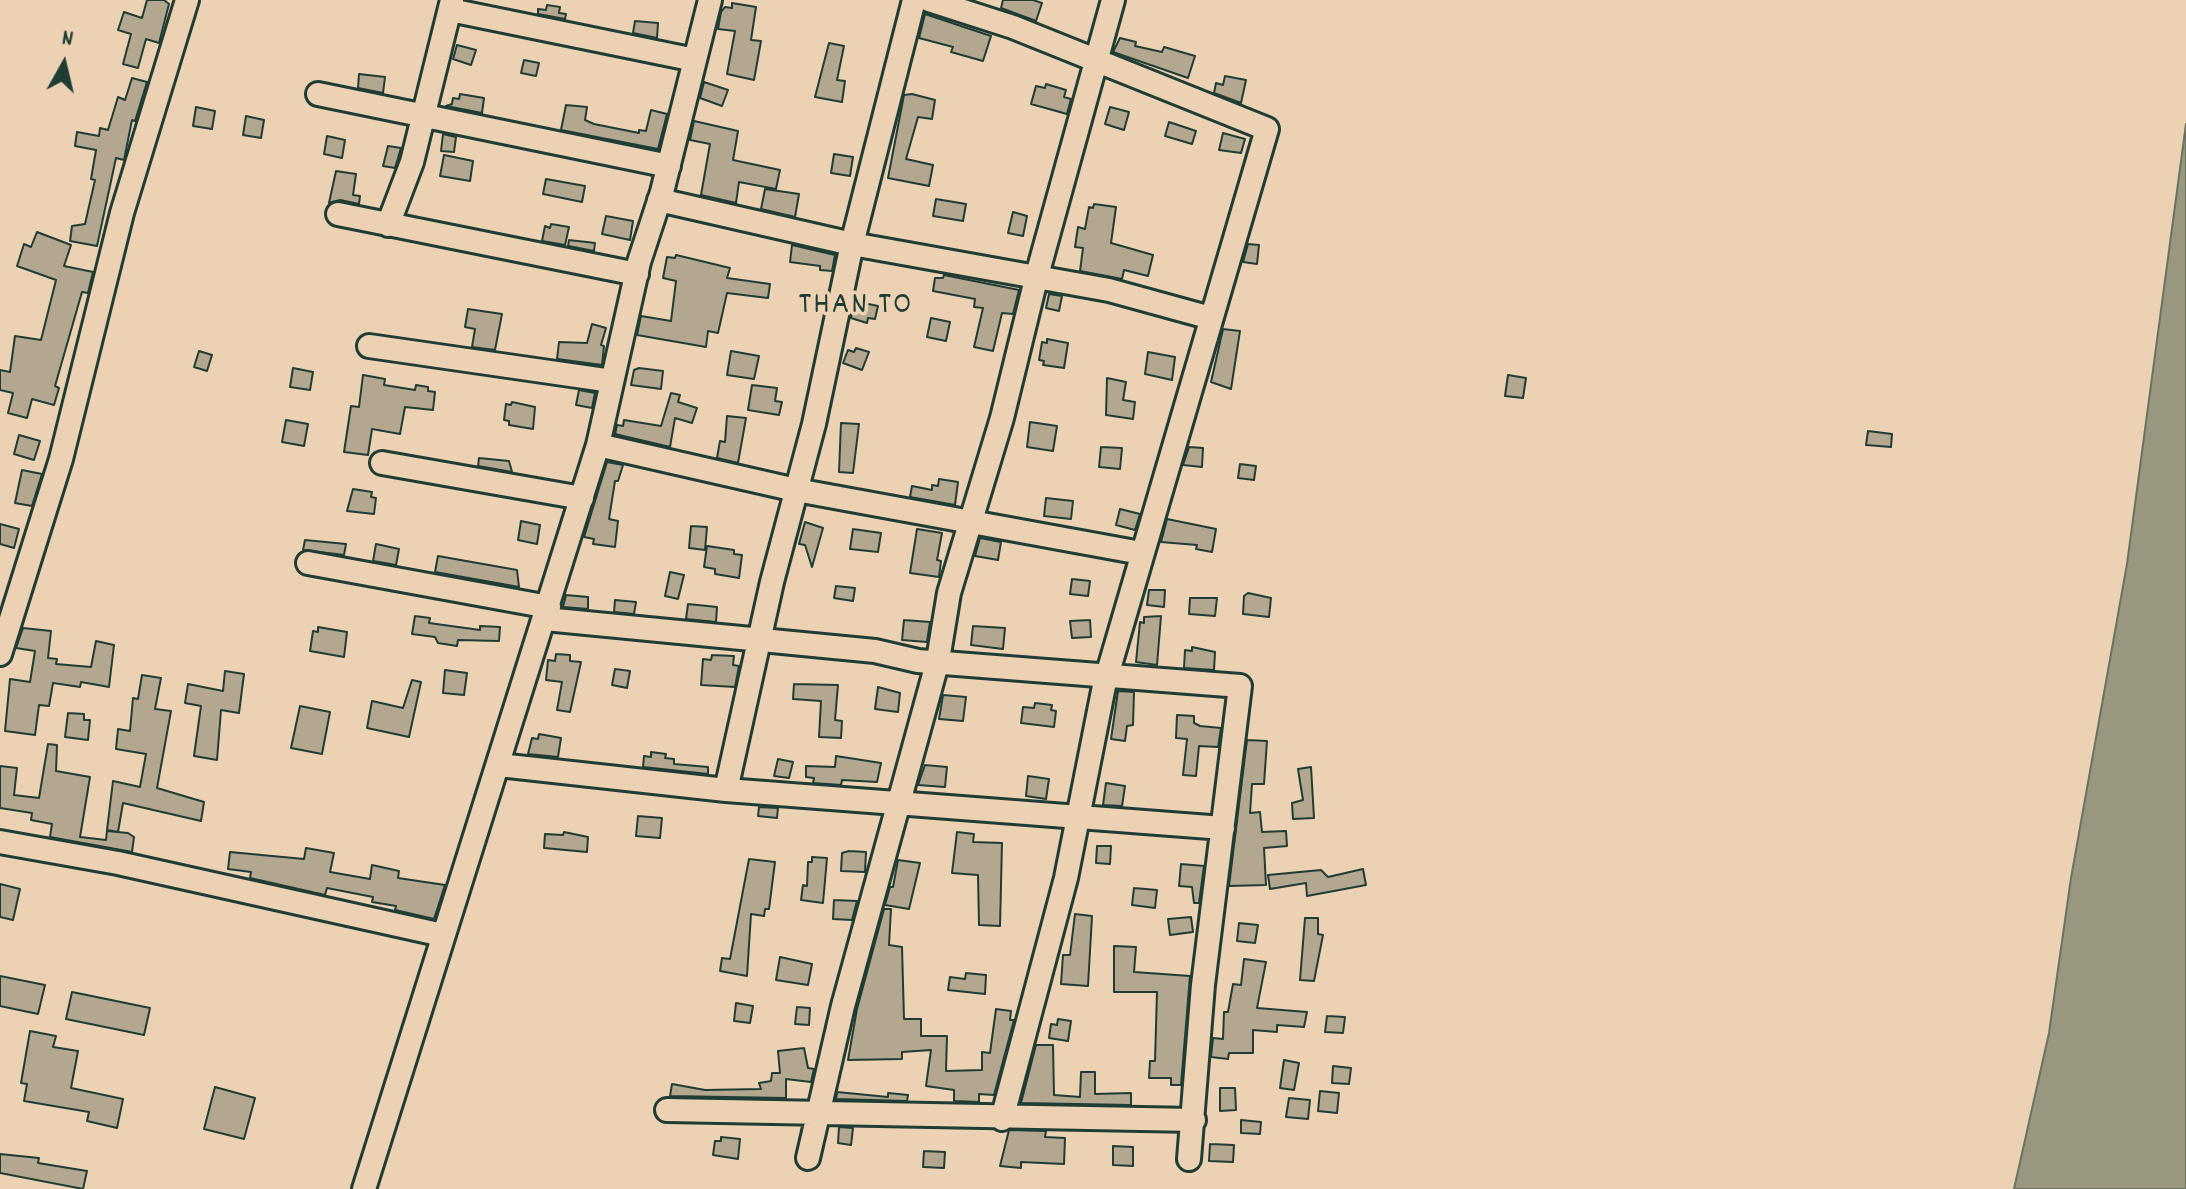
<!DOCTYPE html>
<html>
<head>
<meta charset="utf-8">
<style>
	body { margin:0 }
	#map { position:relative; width:2186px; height:1189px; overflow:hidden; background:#ecd1b3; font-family:Dekko,sans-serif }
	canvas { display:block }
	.north { position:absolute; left:24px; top:24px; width:80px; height:80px; -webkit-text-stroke:6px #ecd1b3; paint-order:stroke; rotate:8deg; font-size:22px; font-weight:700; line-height:32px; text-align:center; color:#1f3d34 }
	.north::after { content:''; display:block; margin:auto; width:28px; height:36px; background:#1f3d34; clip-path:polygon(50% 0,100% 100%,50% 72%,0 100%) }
</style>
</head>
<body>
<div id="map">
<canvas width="2186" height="1189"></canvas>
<div class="north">N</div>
</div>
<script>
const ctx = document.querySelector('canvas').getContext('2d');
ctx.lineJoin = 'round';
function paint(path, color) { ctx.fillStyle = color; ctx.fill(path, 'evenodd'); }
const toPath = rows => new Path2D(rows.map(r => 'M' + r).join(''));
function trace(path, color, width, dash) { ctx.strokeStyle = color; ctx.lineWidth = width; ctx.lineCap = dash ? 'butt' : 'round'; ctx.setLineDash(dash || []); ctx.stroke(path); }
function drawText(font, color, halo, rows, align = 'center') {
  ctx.font = font + ' Dekko,sans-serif'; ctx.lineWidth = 7; ctx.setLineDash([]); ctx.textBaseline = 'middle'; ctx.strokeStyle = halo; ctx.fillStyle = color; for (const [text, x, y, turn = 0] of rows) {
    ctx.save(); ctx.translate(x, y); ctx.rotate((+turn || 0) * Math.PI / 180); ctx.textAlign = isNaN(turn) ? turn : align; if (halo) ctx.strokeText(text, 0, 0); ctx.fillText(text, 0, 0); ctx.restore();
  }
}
const water = toPath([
	[2186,124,2186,1189,2014,1189,2049,1033,2071,878,2127,564,2186,124]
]);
paint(water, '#9a9781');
trace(water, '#697362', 2);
const building = toPath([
	[147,0,164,0,169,4,159,43,146,39,138,68,123,64,131,34,118,30,124,12,142,18,147,0],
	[1003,0,1033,0,1042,3,1036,21,1001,8,1003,0],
	[732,3,756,7,751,40,761,41,754,80,727,74,735,31,718,29,721,12,725,7,732,8,732,3],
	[547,5,560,7,559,13,566,14,565,19,538,14,538,9,546,10,547,5],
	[925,14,991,36,983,61,951,52,953,47,919,38,925,14],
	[635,21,658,23,657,38,633,33,635,21],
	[1120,38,1136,42,1135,46,1162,52,1164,47,1195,56,1188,78,1113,52,1120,38],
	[829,43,844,46,837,80,845,81,842,102,815,97,829,43],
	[457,45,476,50,471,65,453,59,457,45],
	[524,60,539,63,536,76,521,73,524,60],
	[359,74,385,77,383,93,358,88,359,74],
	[1225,76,1246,80,1241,103,1214,93,1216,83,1223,85,1225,76],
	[132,78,147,82,135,121,132,120,124,160,116,158,97,246,70,241,72,226,85,224,95,180,91,179,96,150,75,146,77,132,99,136,100,128,108,130,118,97,125,100,132,78],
	[704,82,728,90,722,106,700,98,704,82],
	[1046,84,1066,90,1064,97,1071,99,1067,114,1031,104,1036,86,1045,88,1046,84],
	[460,94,484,98,482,113,446,106,452,104,453,98,459,99,460,94],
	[912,94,935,100,932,119,918,117,906,159,933,165,929,186,888,178,904,95,912,94],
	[566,105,587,107,585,120,594,124,639,133,639,130,646,131,651,110,667,114,658,149,561,130,566,105],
	[196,107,215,111,212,129,193,126,196,107],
	[1110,107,1129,112,1124,130,1105,124,1110,107],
	[246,116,264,120,261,138,243,135,246,116],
	[694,121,738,131,733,160,780,170,776,189,739,182,736,203,701,195,710,144,690,140,694,121],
	[1169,122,1196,131,1192,144,1165,136,1169,122],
	[1223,133,1245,139,1241,153,1219,150,1223,133],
	[443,134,456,137,454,152,441,151,443,134],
	[327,136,345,140,342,158,324,154,327,136],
	[388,146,401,148,395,168,383,166,388,146],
	[834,154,853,157,850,176,831,173,834,154],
	[444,155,473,161,470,181,440,176,444,155],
	[336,171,356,174,353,195,360,196,359,204,340,200,329,203,336,171],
	[546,179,585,186,582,202,543,194,546,179],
	[765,189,799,194,795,217,761,209,765,189],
	[936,199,966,204,963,221,933,216,936,199],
	[1094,204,1116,207,1111,243,1153,255,1148,276,1124,270,1122,279,1080,271,1083,248,1075,247,1078,227,1085,229,1089,207,1093,208,1094,204],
	[1013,212,1027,216,1023,236,1008,233,1013,212],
	[606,216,633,221,630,240,602,234,606,216],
	[551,224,569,227,565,245,542,241,545,226,550,228,551,224],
	[37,232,71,245,64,266,93,272,88,293,82,292,55,386,59,388,54,405,32,399,27,418,8,413,13,393,0,390,0,370,10,372,15,336,41,340,56,280,17,266,24,244,31,247,37,232],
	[569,240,595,243,594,251,568,246,569,240],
	[1248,244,1259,245,1257,264,1243,262,1248,244],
	[792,245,835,255,832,271,820,270,820,266,790,262,792,245],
	[676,255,730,268,727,278,770,284,768,298,727,293,718,333,708,331,706,347,637,335,641,316,671,321,676,281,663,278,667,257,675,258,676,255],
	[944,275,1019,290,1013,314,1002,313,993,351,974,347,983,308,974,307,975,299,933,291,935,278,943,278,944,275],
	[1049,294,1062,296,1059,311,1046,308,1049,294],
	[854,301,878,306,875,319,868,318,867,323,851,318,854,301],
	[468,309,502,314,495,350,472,347,475,329,465,327,468,309],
	[931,318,950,322,946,341,927,337,931,318],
	[592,324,606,328,601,345,604,346,602,365,557,359,559,342,587,343,592,324],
	[1223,329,1240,331,1231,389,1211,382,1223,329],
	[1047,339,1068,343,1064,368,1043,365,1044,361,1039,360,1042,342,1047,343,1047,339],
	[856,348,869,352,862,370,843,363,848,350,854,352,856,348],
	[199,351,212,355,207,371,194,367,199,351],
	[731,351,759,356,754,379,727,375,731,351],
	[1148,352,1175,357,1172,380,1145,374,1148,352],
	[293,368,313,372,310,390,290,387,293,368],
	[639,368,663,371,661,389,631,385,634,370,639,368],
	[363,375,385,379,384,385,415,390,416,385,428,387,428,391,435,392,433,410,405,407,400,434,372,429,368,455,344,452,351,406,359,407,363,375],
	[1508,375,1526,378,1523,398,1505,396,1508,375],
	[1107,378,1126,382,1123,400,1135,402,1133,419,1106,415,1107,378],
	[752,385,777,388,775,401,782,402,779,415,748,410,752,385],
	[579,390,595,393,592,408,576,405,579,390],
	[671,393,680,395,678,402,697,408,692,423,675,418,670,447,615,434,617,425,623,426,624,420,661,426,671,393],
	[512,402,535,407,533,429,509,425,509,421,504,420,506,404,511,405,512,402],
	[727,416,746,418,738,463,717,458,720,441,725,442,727,416],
	[286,420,308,424,304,446,282,442,286,420],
	[1030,422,1057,426,1053,451,1027,447,1030,422],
	[841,423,859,424,853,473,839,472,841,423],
	[1868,431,1892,434,1891,447,1866,445,1868,431],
	[19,435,40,441,34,460,14,454,19,435],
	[1101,447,1122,448,1120,469,1099,467,1101,447],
	[1189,447,1203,448,1202,467,1183,465,1189,447],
	[479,458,509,461,512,472,478,466,479,458],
	[607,462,623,465,618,481,615,481,609,519,618,521,615,547,593,544,594,539,584,537,607,462],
	[1240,464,1256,466,1254,480,1238,478,1240,464],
	[22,470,42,474,32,506,15,503,22,470],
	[939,479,958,482,955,505,910,497,912,486,932,490,932,485,938,486,939,479],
	[353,489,372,492,371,497,376,498,374,514,347,511,353,489],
	[1046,498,1073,501,1071,519,1044,516,1046,498],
	[1120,509,1140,514,1135,530,1116,525,1120,509],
	[1167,519,1216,529,1212,552,1196,549,1197,545,1161,542,1167,519],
	[521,521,540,525,537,544,518,540,521,521],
	[805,522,823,528,812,567,805,545,799,544,805,522],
	[0,524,19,529,14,548,0,544,0,524],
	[691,526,707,527,705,550,689,548,691,526],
	[853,529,881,533,878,552,850,549,853,529],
	[917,529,942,533,937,560,941,561,939,577,910,573,917,529],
	[980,538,1001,542,998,560,975,556,980,538],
	[305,540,346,544,344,555,303,550,305,540],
	[376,544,399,549,396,565,373,561,376,544],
	[707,546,734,550,734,554,742,555,739,578,715,574,715,569,704,567,707,546],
	[438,556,517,570,519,587,435,572,438,556],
	[670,572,684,575,678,599,665,596,670,572],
	[1072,579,1090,581,1088,596,1070,594,1072,579],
	[836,586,855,588,853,601,834,598,836,586],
	[1149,590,1165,590,1164,607,1147,605,1149,590],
	[1248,593,1271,598,1269,617,1243,614,1244,596,1248,593],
	[566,595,588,597,588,609,563,607,566,595],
	[1190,598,1217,598,1215,616,1189,614,1190,598],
	[615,600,636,602,634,614,614,612,615,600],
	[688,604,717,607,716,622,686,619,688,604],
	[415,616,430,618,429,623,480,630,480,626,500,627,499,641,458,640,457,646,438,643,435,637,412,634,415,616],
	[1161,616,1157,665,1136,662,1140,622,1144,623,1144,617,1161,616],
	[904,620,930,622,927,642,902,640,904,620],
	[1090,620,1091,637,1072,638,1070,621,1090,620],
	[973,626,1005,628,1003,649,971,645,973,626],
	[318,627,347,632,344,657,310,651,313,631,318,632,318,627],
	[23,628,51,631,48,658,57,659,56,664,91,667,96,641,114,645,109,687,81,682,80,687,53,683,49,706,39,705,35,735,5,731,10,679,30,682,35,651,16,648,23,628],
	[1192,647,1215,652,1214,670,1184,668,1185,650,1192,651,1192,647],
	[556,654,570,655,570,661,581,662,570,712,557,710,562,682,546,680,548,660,555,661,556,654],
	[712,655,734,656,733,665,739,666,735,687,701,685,703,659,711,660,712,655],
	[615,669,630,671,627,688,612,685,615,669],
	[445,670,467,673,464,695,443,693,445,670],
	[225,671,244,674,239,713,221,710,217,760,194,756,201,706,185,703,188,684,223,691,225,671],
	[142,675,161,678,155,709,171,711,157,788,204,802,201,821,123,803,118,832,107,830,113,781,140,787,146,754,116,749,118,729,130,731,133,698,138,699,142,675],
	[412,680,421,682,409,737,367,728,372,701,403,708,412,680],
	[794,684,838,685,835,720,842,721,841,738,819,737,821,701,793,699,794,684],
	[878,687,900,693,898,712,875,709,878,687],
	[1118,691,1134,692,1133,725,1127,726,1125,741,1111,739,1118,691],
	[943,695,966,697,963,721,939,719,943,695],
	[1035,703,1052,705,1051,710,1056,711,1054,727,1021,723,1023,707,1034,708,1035,703],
	[300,706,330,712,322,754,291,748,300,706],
	[68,713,84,714,84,720,90,720,88,740,65,737,68,713],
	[1177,715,1194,716,1194,723,1200,726,1221,728,1218,747,1199,746,1196,776,1183,775,1187,739,1176,738,1177,715],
	[539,734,561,738,558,757,528,754,532,738,538,739,539,734],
	[1247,740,1267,741,1264,784,1252,784,1250,813,1260,812,1262,832,1286,831,1287,846,1264,848,1266,885,1229,886,1247,740],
	[48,744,57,745,56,771,90,777,80,837,106,840,107,831,128,833,134,837,132,852,50,837,52,824,31,820,32,813,0,808,0,766,17,768,14,795,39,798,48,744],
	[651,752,666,754,665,758,674,759,674,764,708,767,708,774,643,767,644,756,651,757,651,752],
	[836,756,881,763,877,782,842,780,841,785,813,783,814,778,806,777,806,766,835,767,836,756],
	[778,759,793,762,789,778,774,776,778,759],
	[925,765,947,767,945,787,918,785,925,765],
	[1311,767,1314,818,1293,819,1292,803,1303,800,1298,769,1311,767],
	[1028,776,1049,779,1046,799,1026,796,1028,776],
	[1106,783,1125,786,1122,806,1103,805,1106,783],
	[759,807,778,808,777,818,758,816,759,807],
	[638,816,662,818,660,838,636,836,638,816],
	[564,832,588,837,587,852,544,848,545,834,563,835,564,832],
	[957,832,974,834,973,842,1002,843,1000,926,979,925,978,875,952,873,957,832],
	[1097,846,1111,846,1110,864,1096,863,1097,846],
	[306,848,334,853,330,872,370,879,372,865,399,871,398,878,445,885,434,919,395,910,396,906,372,902,373,897,327,888,325,895,250,878,251,872,228,869,230,852,304,859,306,848],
	[849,851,866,852,865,872,841,871,842,853,849,851],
	[812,857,827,858,823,903,801,900,803,885,807,886,808,862,812,862,812,857],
	[749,859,775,862,769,909,765,909,764,916,751,914,747,976,720,971,722,958,730,959,749,859],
	[898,860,920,863,909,909,885,905,890,887,893,887,898,860],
	[1181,864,1204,866,1199,903,1194,903,1192,887,1179,886,1181,864],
	[1363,869,1366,885,1307,896,1306,883,1270,889,1268,875,1321,870,1328,877,1363,869],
	[0,884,20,889,13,920,0,917,0,884],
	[1134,888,1157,890,1155,908,1132,905,1134,888],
	[834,900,857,901,852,920,833,919,834,900],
	[884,909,891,909,889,945,902,947,904,1019,921,1019,921,1036,947,1036,946,1071,982,1070,982,1052,990,1053,996,1009,1011,1011,1010,1020,1014,1020,994,1095,979,1094,979,1102,954,1101,954,1090,926,1086,931,1050,902,1052,902,1059,848,1060,857,1009,884,909],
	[1075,914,1092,916,1088,986,1061,984,1063,955,1070,955,1075,914],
	[1191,917,1193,932,1170,935,1168,919,1191,917],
	[1305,918,1318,918,1318,934,1323,935,1314,981,1300,980,1305,918],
	[1239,923,1258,925,1255,943,1237,941,1239,923],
	[1114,946,1136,947,1134,972,1190,976,1181,1085,1171,1085,1171,1078,1149,1078,1150,1061,1155,1061,1157,992,1114,992,1114,946],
	[780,957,812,964,808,985,776,980,780,957],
	[1244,959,1266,962,1257,1008,1307,1012,1304,1027,1277,1025,1277,1032,1253,1030,1253,1053,1229,1053,1228,1059,1211,1057,1213,1038,1223,1039,1224,1012,1228,1012,1233,984,1241,985,1244,959],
	[966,973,986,975,985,994,948,990,950,977,965,979,966,973],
	[0,976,45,985,38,1014,0,1006,0,976],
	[72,992,150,1008,144,1035,66,1019,72,992],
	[736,1003,753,1006,750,1023,734,1021,736,1003],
	[797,1007,810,1008,809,1025,795,1024,797,1007],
	[1327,1016,1345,1017,1343,1033,1325,1032,1327,1016],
	[1058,1019,1071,1021,1068,1041,1049,1038,1051,1024,1057,1025,1058,1019],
	[30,1031,56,1036,53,1047,78,1051,71,1088,123,1099,117,1128,87,1121,89,1112,24,1101,27,1084,21,1083,30,1031],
	[1036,1045,1053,1045,1054,1095,1080,1097,1081,1072,1095,1072,1095,1094,1131,1093,1131,1105,1021,1103,1036,1045],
	[804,1048,808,1068,814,1069,811,1082,786,1079,786,1098,670,1096,672,1084,705,1090,761,1089,759,1083,771,1081,772,1073,780,1073,778,1051,804,1048],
	[1284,1060,1299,1063,1294,1090,1280,1088,1284,1060],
	[1333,1066,1351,1068,1349,1084,1332,1083,1333,1066],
	[215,1087,255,1098,244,1139,204,1129,215,1087],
	[1220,1088,1235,1088,1236,1110,1220,1111,1220,1088],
	[1320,1091,1339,1093,1337,1113,1318,1111,1320,1091],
	[837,1092,888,1097,888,1093,908,1095,907,1101,836,1099,837,1092],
	[1289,1098,1310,1100,1308,1119,1286,1117,1289,1098],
	[1241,1120,1261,1122,1260,1134,1241,1133,1241,1120],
	[839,1127,853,1128,851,1145,838,1143,839,1127],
	[1009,1130,1046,1131,1045,1137,1065,1138,1064,1164,1021,1162,1021,1168,1000,1166,1009,1130],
	[721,1137,740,1139,738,1159,713,1155,715,1141,721,1141,721,1137],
	[1210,1144,1234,1145,1233,1162,1209,1161,1210,1144],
	[1113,1146,1133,1147,1133,1166,1113,1165,1113,1146],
	[924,1151,945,1152,944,1168,923,1167,924,1151],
	[0,1154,39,1158,38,1163,87,1171,83,1189,0,1173,0,1154]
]);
paint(building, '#b3a790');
trace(building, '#1f3d34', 2);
const minor = toPath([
	[929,0,1013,27,1267,129,1104,686,1066,878,1002,1119],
	[450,10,695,60],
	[318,94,669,166],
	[659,200,852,244,1109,290,1211,318],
	[338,214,637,274],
	[388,225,412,162,452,0],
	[369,346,612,381],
	[598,445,796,490,1141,553],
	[382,463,582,498],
	[308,563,549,607],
	[545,619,875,651,918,661,1240,686,1203,985,1189,1159],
	[0,654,61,459,122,213,187,0],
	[499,765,726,790,1223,828],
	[726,790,772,582,814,424,852,244,914,0],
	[0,842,118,863,438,934,445,930],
	[667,1110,1194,1120],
	[808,1158,843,1006,938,660,949,593,1002,418,1036,279,1113,0],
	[364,1189,598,445,639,262,662,192,710,0]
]);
trace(minor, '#1f3d34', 28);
trace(minor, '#ecd1b3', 22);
ctx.letterSpacing = '2px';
drawText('32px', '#1f3d34', '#ecd1b3', [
	["THAN TO",856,308]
]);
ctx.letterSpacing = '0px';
</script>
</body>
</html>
